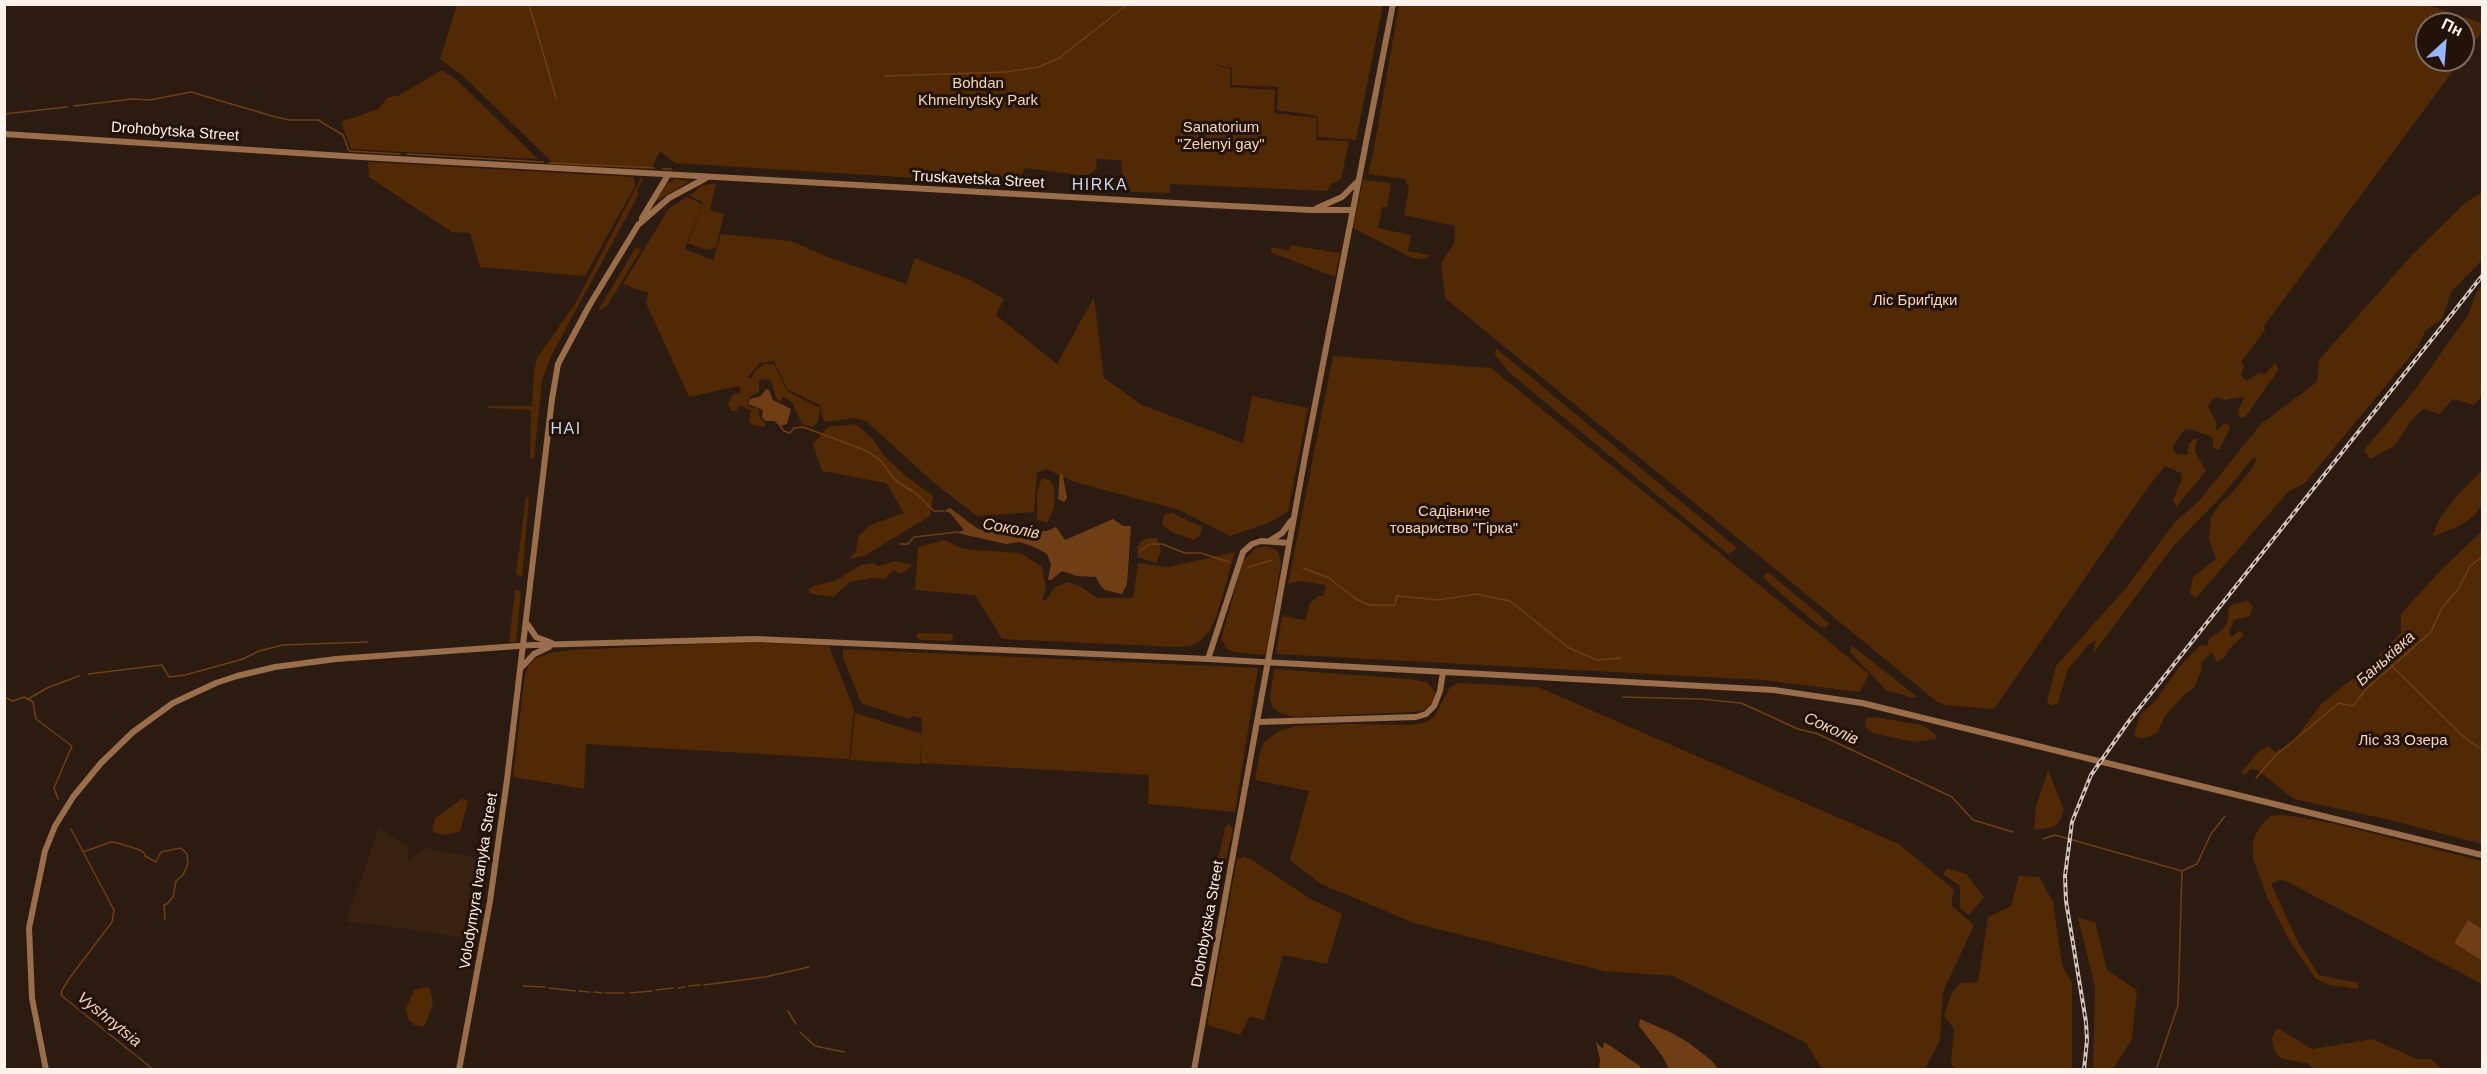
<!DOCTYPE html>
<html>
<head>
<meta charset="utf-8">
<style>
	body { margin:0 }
	#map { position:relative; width:2487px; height:1074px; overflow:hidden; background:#2c1b10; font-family:Arial,sans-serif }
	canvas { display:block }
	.frame { position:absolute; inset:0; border:6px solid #fff2eb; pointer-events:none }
	.north { position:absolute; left:2415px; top:12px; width:60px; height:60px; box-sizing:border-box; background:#221207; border:2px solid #7a6c62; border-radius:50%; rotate:26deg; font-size:16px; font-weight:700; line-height:24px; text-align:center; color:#fff2eb }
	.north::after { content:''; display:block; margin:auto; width:21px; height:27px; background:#97b6fd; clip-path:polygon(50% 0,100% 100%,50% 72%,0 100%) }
</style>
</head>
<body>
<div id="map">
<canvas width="2487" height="1074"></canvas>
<div class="frame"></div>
<div class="north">Пн</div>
</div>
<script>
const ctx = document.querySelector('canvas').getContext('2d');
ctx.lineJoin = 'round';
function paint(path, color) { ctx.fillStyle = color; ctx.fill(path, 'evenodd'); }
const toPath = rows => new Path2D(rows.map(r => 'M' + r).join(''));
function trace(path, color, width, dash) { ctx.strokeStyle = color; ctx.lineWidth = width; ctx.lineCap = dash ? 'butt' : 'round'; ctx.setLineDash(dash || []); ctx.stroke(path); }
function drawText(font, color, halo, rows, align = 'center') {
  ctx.font = font + ' Arial,sans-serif'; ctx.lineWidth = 6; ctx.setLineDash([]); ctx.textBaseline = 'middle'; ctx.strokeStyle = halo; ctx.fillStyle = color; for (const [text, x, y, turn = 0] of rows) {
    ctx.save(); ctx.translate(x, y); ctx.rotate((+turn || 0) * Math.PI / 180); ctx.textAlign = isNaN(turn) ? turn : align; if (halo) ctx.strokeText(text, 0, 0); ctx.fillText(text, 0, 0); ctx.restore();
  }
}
paint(toPath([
	[379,828,408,845,407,860,426,848,476,858,463,938,379,925,346,922]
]), '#382111');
paint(toPath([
	[2425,4,2482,23,2482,32,2463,57,2463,24,2427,24,2427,60,2461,60,2264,326,2265,330,2241,362,2244,366,2241,375,2246,381,2259,373,2265,374,2275,363,2279,369,2247,415,2242,418,2239,417,2238,412,2244,397,2224,400,2217,397,2212,400,2208,407,2217,423,2216,429,2218,430,2223,424,2228,424,2230,428,2219,450,2213,448,2213,439,2210,436,2189,429,2183,431,2173,446,2174,451,2177,454,2187,455,2189,443,2194,439,2197,439,2195,452,2206,471,2176,507,2173,500,2182,479,2181,473,2165,466,2146,490,1994,709,1944,705,1936,701,1445,298,1441,263,1454,244,1455,226,1404,215,1409,187,1405,179,1368,174,1373,154,1399,5],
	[457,5,457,4,1383,5,1356,140,1318,137,1318,116,1277,110,1278,87,1232,85,1232,68,1204,62,1231,69,1230,87,1275,90,1274,113,1317,118,1316,140,1349,141,1341,179,1330,185,1327,191,1170,184,1170,193,1131,192,1122,173,1121,160,1096,159,1097,169,1086,176,1025,168,1020,178,998,183,675,163,660,151,652,168,553,163,463,76,440,59],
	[442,70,457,80,538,159,351,149,341,122,378,109,388,97,398,96],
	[368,162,634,177,635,186,585,276,480,267,470,233,452,232,369,177],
	[641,178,643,179,637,190,639,194,551,356,542,380,534,459,530,458,531,410,487,408,488,406,532,406,534,372,537,358,575,304],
	[676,179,690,181,655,202,666,184],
	[1363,180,1391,183,1387,207,1382,207,1378,228,1411,235,1408,251,1429,255,1427,258,1416,259,1408,256,1353,228],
	[716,183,710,210,724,214,716,248,706,250,688,243,703,202,690,196,701,186],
	[2482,193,2482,260,2451,292,2442,319,2425,331,2418,347,2305,483,2288,492,2196,598,2190,593,2193,577,2216,559,2209,539,2211,517,2221,502,2229,496,2252,469,2257,457,2253,458,2221,497,2174,545,2093,654,2096,640,2090,643,2068,669,2058,703,2051,706,2047,701,2056,666,2126,588,2175,522,2198,502,2261,424,2317,382,2319,360,2411,256,2466,202],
	[687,197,702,204,685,249,713,260,721,234,791,241,828,257,906,284,915,258,970,280,1004,299,996,315,1057,364,1094,297,1104,378,1142,405,1243,443,1252,396,1308,408,1288,512,1268,523,1230,536,1179,510,1075,482,1046,469,1037,473,1034,512,977,516,933,482,866,421,854,418,824,422,820,405,787,389,774,361,760,363,747,378,751,378,756,370,764,364,774,364,787,391,820,408,818,422,812,427,802,424,792,402,783,397,781,401,777,400,770,379,759,380,759,392,750,397,747,404,749,407,758,408,760,418,766,424,764,427,752,425,749,421,751,411,740,405,736,411,731,411,728,404,733,394,741,393,739,386,689,397,646,303,648,293,623,284,669,208],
	[1291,245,1340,253,1335,277,1270,252,1272,247,1289,251],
	[636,247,641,250,607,306,598,311],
	[2482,285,2482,396,2474,405,2453,399,2440,414,2423,409,2412,420,2394,446,2370,459,2364,450,2414,391,2468,315,2476,293],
	[1496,348,1737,548,1728,554,1510,373,1495,355],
	[1333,356,1491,368,1869,674,1860,692,1763,680,1276,654,1282,616,1305,620,1310,603,1318,596,1323,596,1326,585,1300,581,1288,584],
	[856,424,873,439,886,458,906,476,933,496,930,516,864,556,848,559,856,552,858,537,870,525,904,513,886,483,822,471,813,444,828,427],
	[2481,472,2482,505,2475,515,2461,525,2432,537,2439,520,2454,499],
	[1044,478,1051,481,1054,488,1054,508,1047,523,1037,520,1037,493,1040,482],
	[526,497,529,498,522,577,516,574],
	[1172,513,1202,527,1200,535,1194,540,1174,533,1162,525,1164,515],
	[2482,531,2482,844,2394,821,2294,799,2257,770,2251,769,2245,775,2241,773,2258,752,2268,746,2275,752,2291,744,2322,703,2365,669,2401,633,2401,614,2441,570],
	[1157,538,1161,551,1156,563,1138,557,1137,546,1144,539],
	[945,540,963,549,1021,553,1042,567,1046,587,1042,601,1046,600,1055,587,1068,582,1080,586,1097,598,1133,598,1138,563,1168,567,1235,552,1217,615,1210,631,1200,641,1190,646,1177,647,1002,639,975,595,915,590,918,547],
	[1267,546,1278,551,1281,563,1266,655,1234,652,1227,649,1221,639,1243,561,1256,548],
	[895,561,913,565,901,574,893,570,885,579,872,578,850,582,833,597,812,594,808,590,813,586,835,581,861,565,873,563,879,566],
	[1768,572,1829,623,1826,628,1819,626,1772,586,1763,577],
	[515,590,521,591,516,642,509,642],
	[2248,601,2253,607,2250,616,2234,620,2229,632,2232,637,2240,630,2244,635,2228,650,2225,657,2217,662,2212,653,2201,662,2202,668,2194,688,2185,694,2165,716,2157,733,2144,738,2137,738,2134,734,2140,715,2157,699,2179,667,2201,645,2207,646,2209,639,2222,630,2227,623,2229,608,2233,604],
	[917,633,952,634,954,638,950,641,920,640,916,636],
	[742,642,829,646,854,709,849,759,586,744,584,789,513,777,525,674,529,665,536,658,549,653,573,650],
	[1852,646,1855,648,1916,696,1914,698,1886,690,1850,652],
	[843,649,1258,668,1235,812,1148,804,1149,775,921,763,922,719,914,716,908,719,861,703,843,657],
	[1274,669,1410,679,1427,682,1435,692,1433,701,1425,710,1414,712,1293,717,1281,713,1273,708,1270,698],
	[1459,683,1538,687,1899,844,1954,890,1951,905,1974,925,1943,992,1940,1040,1925,1069,1822,1069,1806,1043,1673,976,1604,971,1414,923,1321,884,1290,860,1309,791,1255,780,1259,756,1263,744,1268,739,1279,731,1295,726,1349,724,1414,725,1425,722,1434,717,1450,687],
	[855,713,922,734,920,764,850,760],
	[1874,717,1922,725,1936,735,1936,739,1914,742,1873,733,1865,727,1866,718],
	[2048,770,2064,810,2059,822,2053,827,2034,830,2036,806],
	[463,798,468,801,460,832,443,835,432,831,435,818],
	[2285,815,2332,823,2482,861,2482,929,2468,921,2454,943,2482,961,2482,984,2282,879,2271,884,2299,944,2319,975,2358,983,2358,989,2330,985,2316,979,2292,945,2268,899,2253,859,2253,841,2260,826,2270,816],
	[1229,824,1233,829,1226,859,1218,858,1226,826],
	[1244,857,1252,860,1309,898,1342,914,1327,964,1283,955,1264,1020,1250,1016,1240,1035,1207,1025,1237,859],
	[1947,868,1966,874,1984,897,1969,915,1960,908,1960,886,1943,874],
	[2019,876,2039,877,2053,902,2062,965,2072,983,2072,1069,1955,1069,1951,1064,1954,1029,1944,1016,1952,992,1961,983,1978,982,1988,917,2011,906],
	[2078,918,2095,922,2107,970,2137,990,2132,1039,2113,1069,2093,1069,2095,987],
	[425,987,430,988,433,1004,424,1027,414,1025,408,1019,406,1008,414,990],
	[2279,1029,2312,1049,2372,1039,2417,1059,2431,1059,2441,1069,2313,1069,2309,1064,2280,1058,2274,1050,2272,1038,2275,1031]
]), '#522905');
paint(toPath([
	[766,389,769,390,773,400,791,409,787,424,780,426,774,421,765,421,762,417,763,410,748,404,750,399,761,396],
	[1060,472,1063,476,1067,498,1064,502,1058,499],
	[950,508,978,529,1004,533,1014,528,1036,531,1047,531,1056,527,1065,540,1113,519,1123,526,1131,526,1127,584,1122,594,1105,590,1100,585,1096,577,1077,576,1062,571,1051,580,1048,580,1051,564,1047,554,1032,546,1019,542,1006,544,957,533,964,530,950,513,944,511],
	[2468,920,2482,929,2482,961,2454,943],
	[1640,1019,1670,1032,1689,1043,1711,1060,1718,1069,1669,1069,1663,1057,1639,1026],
	[1596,1042,1603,1049,1604,1042,1612,1047,1640,1066,1641,1069,1599,1069,1600,1060]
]), '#703e15');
trace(toPath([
	[529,4,556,98],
	[885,76,1006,72,1039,67,1059,58,1128,4],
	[74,106,132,99,150,100,191,92,272,116,289,120,318,120,343,135,349,151,400,154],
	[4,114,67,107],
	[407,154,543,162],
	[549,163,654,168],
	[663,169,671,169],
	[780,426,784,431,790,433,794,428,803,427,867,451,881,461,895,480,917,494,934,511,943,511],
	[900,544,908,544,914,537,958,532],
	[1140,551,1150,544,1162,544,1185,553,1201,553,1229,562],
	[1248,567,1273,560],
	[1303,568,1329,578,1356,599,1369,605,1395,605,1397,596,1438,600,1476,594,1510,601,1569,648,1597,660,1621,658],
	[2391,665,2465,738,2482,750],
	[88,674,162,665,169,677,185,675,243,659,259,651,283,645,367,642],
	[4,689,5,697,8,699,13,701,24,697,33,702,36,719,72,746,54,788,58,799],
	[1623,697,1701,699,1741,703,1798,729,1818,734,1952,797,1973,820,2013,832],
	[28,699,47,688,79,676],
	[2256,778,2275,756,2339,703,2353,706,2366,689,2431,632,2442,608,2459,588,2470,566,2481,558,2482,554],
	[71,829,114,910,112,922,71,976,61,992,62,996,154,1070],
	[2043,839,2055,835,2182,871],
	[83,852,111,842,118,843,140,850,145,854,145,856,156,862,161,852,181,848,187,854,188,864,183,875,176,881,173,897,167,904,164,905,165,920],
	[704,985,765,977,809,967],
	[523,986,545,987],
	[689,986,700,985],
	[549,988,575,991],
	[678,988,685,987],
	[656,990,673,988],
	[579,991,589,992],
	[594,992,602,993],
	[605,993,624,993],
	[630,993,652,991],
	[788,1011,796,1024],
	[800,1032,815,1046,844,1052],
	[2156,1070,2178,1005,2182,871,2197,864,2211,834,2225,816]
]), '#703e15', 1.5);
trace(toPath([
	[4,134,344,156,1211,205,1311,210,1353,210],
	[1317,208,1342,197,1358,181],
	[642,218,668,175],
	[1271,540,1282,533,1291,521],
	[528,625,536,637,552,643],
	[1208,659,1243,552,1252,544,1261,541,1289,543],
	[522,667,534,654,549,647],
	[1258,722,1416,717,1426,714,1434,706,1440,691,1443,672],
	[46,1070,32,998,29,928,45,851,55,826,73,797,101,763,133,732,173,703,216,683,237,676,275,667,336,659,532,645,755,639,1208,659,1774,690,1862,703,2482,855],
	[459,1070,490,901,507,780,552,399,558,364,589,306,638,225,669,198,706,178],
	[1194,1070,1306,451,1393,4]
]), '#9a6d4b', 6);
const rail = toPath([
	[2084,1070,2087,1040,2086,1022,2066,901,2065,876,2072,822,2091,775,2129,721,2482,276]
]);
trace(rail, '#d3c5bd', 4);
trace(rail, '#221207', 1.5, [4.5]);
drawText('15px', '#f6d5bf', '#221207', [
	["Bohdan",978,84],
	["Khmelnytsky Park",978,101],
	["Sanatorium",1221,128],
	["\"Zelenyi gay\"",1221,145],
	["Ліс Бриґідки",1915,301],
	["Садівниче",1454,512],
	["товариство \"Гірка\"",1454,529],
	["Ліс 33 Озера",2403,741]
]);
drawText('15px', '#fff2eb', '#221207', [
	["Drohobytska Street",175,132,4],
	["Truskavetska Street",978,180,3],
	["Volodymyra Ivanyka Street",479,881,-81],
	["Drohobytska Street",1208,924,-80]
]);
ctx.letterSpacing = '1.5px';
drawText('16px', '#cad7f2', '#221207', [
	["HIRKA",1100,186],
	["HAI",566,430]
]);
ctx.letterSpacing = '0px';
drawText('italic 16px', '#f5d4be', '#221207', [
	["Соколів",1011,529,10],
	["Баньківка",2386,659,-42],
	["Соколів",1831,729,24],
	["Vyshnytsia",109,1020,39]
]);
</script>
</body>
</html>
